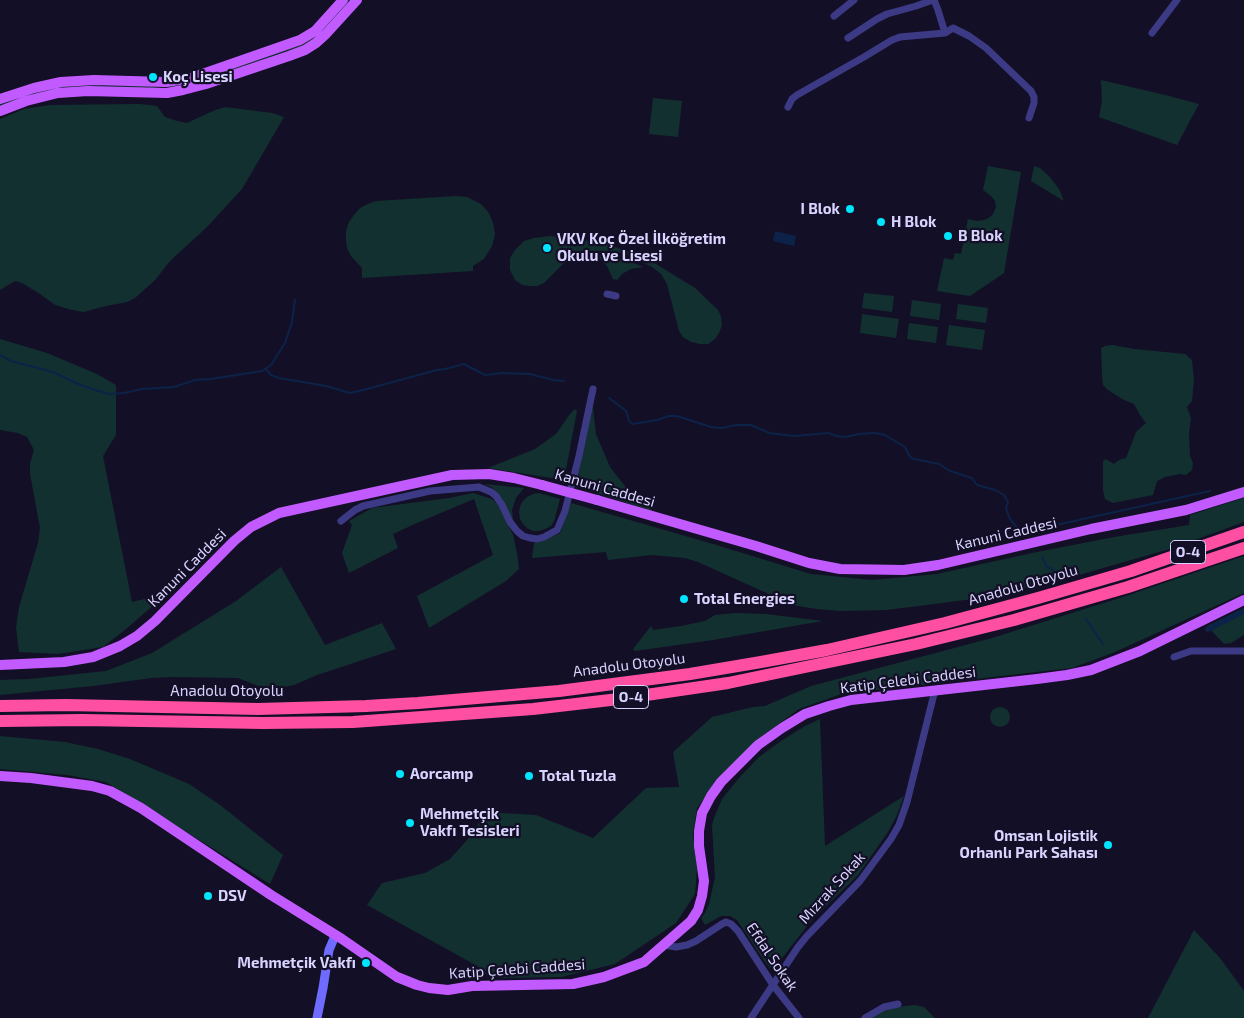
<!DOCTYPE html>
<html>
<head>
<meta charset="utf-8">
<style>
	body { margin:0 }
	canvas { display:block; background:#130f26 }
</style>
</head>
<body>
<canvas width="1244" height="1018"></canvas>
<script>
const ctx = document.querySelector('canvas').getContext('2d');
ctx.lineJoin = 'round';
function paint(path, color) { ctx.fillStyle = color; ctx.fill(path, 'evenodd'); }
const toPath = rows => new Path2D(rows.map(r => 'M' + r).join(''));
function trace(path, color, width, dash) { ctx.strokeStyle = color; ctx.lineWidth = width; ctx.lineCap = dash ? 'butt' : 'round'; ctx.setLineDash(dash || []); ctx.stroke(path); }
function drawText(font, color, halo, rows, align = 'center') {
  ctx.font = font + ' "Exo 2",sans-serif'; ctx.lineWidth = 4.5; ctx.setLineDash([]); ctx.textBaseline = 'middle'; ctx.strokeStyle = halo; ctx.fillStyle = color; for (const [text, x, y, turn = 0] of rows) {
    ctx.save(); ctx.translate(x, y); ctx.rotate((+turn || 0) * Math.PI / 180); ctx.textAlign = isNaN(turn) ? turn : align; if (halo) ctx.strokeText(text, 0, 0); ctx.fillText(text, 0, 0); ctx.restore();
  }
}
paint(toPath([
	[348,0,352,0,324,31,305,45,199,82,172,88,169,87,168,86,288,49],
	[1101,80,1165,95,1199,104,1177,145,1099,117,1102,101],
	[71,85,152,86,158,88,158,89,116,88,0,107,0,104,15,97],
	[653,98,682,101,678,137,649,134],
	[140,104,157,106,165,117,177,121,187,123,213,111,225,107,272,113,284,117,242,189,207,227,170,261,155,280,135,298,127,302,102,307,84,312,72,310,55,305,40,294,22,283,15,281,0,290,0,119,24,109,50,105],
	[988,166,1021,172,1004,273,970,296,937,291,944,258,953,260,955,253,961,254,968,219,977,221,984,220,989,218,993,214,996,207,995,201,991,196,983,190],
	[1034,166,1040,168,1050,177,1059,189,1064,201,1031,181],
	[456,196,467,197,481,204,489,213,493,223,495,234,492,246,484,259,473,266,473,271,362,278,362,268,351,256,347,248,346,240,346,231,349,222,354,215,360,208,368,204,376,201],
	[550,236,571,238,606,244,627,251,656,264,695,288,718,310,721,316,722,325,719,333,715,339,708,344,700,344,691,342,683,337,679,331,667,284,661,274,652,267,626,254,614,252,600,251,579,255,564,263,544,283,537,286,529,286,522,285,515,280,510,270,510,258,515,250,524,241,534,238],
	[601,255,627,260,643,267,631,269,622,274,617,280,613,279,607,266,600,259,594,256],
	[864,293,894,296,892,312,862,308],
	[912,300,941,304,939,320,910,316],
	[958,304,988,308,986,323,956,319],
	[862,314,899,319,896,338,860,333],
	[909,323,938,327,936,343,907,339],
	[949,325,985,330,982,350,946,345],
	[0,339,47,353,97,374,116,385,116,435,103,456,132,602,161,595,162,598,126,629,103,647,58,654,19,652,16,628,19,607,38,543,40,528,30,474,30,463,34,450,27,437,18,433,0,430],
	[1112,345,1134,349,1185,354,1192,360,1194,380,1192,401,1187,407,1191,418,1189,433,1190,456,1193,463,1192,470,1186,475,1180,474,1165,477,1157,481,1153,495,1113,503,1105,499,1103,490,1103,461,1106,459,1114,464,1119,460,1126,458,1136,432,1146,423,1140,415,1134,404,1122,399,1108,390,1103,385,1102,374,1101,348,1105,346],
	[593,408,596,434,610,467,628,490,650,507,652,511,575,486,591,410],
	[575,409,577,411,564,480,488,468,535,449,556,434,570,414],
	[484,484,524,488,516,498,512,510,513,520,502,502,493,488],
	[473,493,492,499,499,506,513,535,517,553,519,569,506,581,429,628,417,596,493,555,474,499,417,523,393,534,398,548,349,573,342,553,352,525,349,521,372,508,449,498],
	[539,493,560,499,554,521,551,526,545,529,539,531,533,531,527,528,523,524,520,519,519,512,520,506,523,501,527,497,533,494],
	[1244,498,1244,522,1173,548,1058,581,973,599,887,610,841,611,816,609,793,605,698,562,685,558,651,555,608,560,606,552,532,558,534,543,545,540,560,533,571,503,713,544,811,574,872,580,937,574,1032,553,1114,537,1189,525,1190,515],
	[1244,556,1244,593,1115,652,1072,668,841,694,799,709,762,736,725,771,697,808,693,834,697,869,695,894,676,923,615,964,561,977,499,978,367,905,382,883,425,873,450,859,467,840,488,810,501,813,536,815,593,838,646,788,679,787,673,752,712,717,753,707,765,706,811,686,992,638,1123,597],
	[281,567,325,645,382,623,396,649,317,675,294,685,278,688,261,687,238,678,171,677,151,678,93,686,0,695,0,680,29,679,106,671,152,653,236,601],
	[1244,608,1244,635,1231,643,1224,644,1207,626],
	[736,613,766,614,823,621,713,640,635,651,633,649,651,626,653,630,681,626,705,621,715,615],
	'990 717a10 10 0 1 1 20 0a10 10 0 1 1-20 0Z',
	[820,719,825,846,904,796,897,815,888,832,858,875,811,921,775,967,770,968,765,962,737,920,730,916,721,916,705,925,701,918,705,913,709,904,715,877,712,825,714,818,722,799,739,778,759,757,781,741,805,726],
	[0,736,65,742,98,749,130,759,189,784,220,805,283,855,270,884,106,782,67,775,0,769],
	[1194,930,1220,958,1244,991,1244,1018,1148,1018],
	[915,1005,924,1007,935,1018,870,1018,877,1013,895,1007]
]), '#12302f');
paint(toPath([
	[775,231,796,236,794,246,773,241]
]), '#0c2248');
trace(toPath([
	[0,355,11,361,53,372,78,384,95,390,109,394,124,393,142,389,174,387,195,380,211,379,262,371,271,365,285,343,292,322,295,299],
	[266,369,271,375,279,378,326,386,350,393,367,389,437,370,445,369,464,364,485,375,503,373,530,374,553,380,564,381],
	[609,398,626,411,629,421,633,424,657,420,669,416,677,416,711,427,722,428,736,425,751,425,769,433,794,436,829,433,836,436,846,437,859,434,875,433,885,435,905,447,910,457,914,459,939,464,950,471,972,478,977,485,995,490,1004,495,1008,502,1006,509,1010,519,1019,530],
	[1019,529,1038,529,1210,491],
	[1042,557,1047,567,1052,569,1055,574],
	[1086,619,1103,644]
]), '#0c2248', 2);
trace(toPath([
	[1208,629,1244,611]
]), '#0c2248', 5.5);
trace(toPath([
	[934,0,938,10,945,33],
	[834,16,854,0],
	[1152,33,1177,0],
	[848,38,877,19,887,14,916,6,933,0],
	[788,107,792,99,797,95,864,57,892,40,900,37,945,33,953,28,969,36,986,48,1031,91,1034,97,1034,103,1029,118],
	[607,294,616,296],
	[341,521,355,510,363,506,430,491,479,487,491,492,496,496,502,505,510,522,517,531,523,536,530,538,537,539,544,537,557,530,565,511,579,456,593,389],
	[1174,657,1191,651,1244,651],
	[664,945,676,947,687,945,696,941,722,924,726,922,731,924,738,931,773,985,799,1018],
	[751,1018,798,947,807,936,860,881,891,839,899,825,907,802,935,690],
	[865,1018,884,1007,898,1004]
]), '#3d3a85', 7);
trace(toPath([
	[317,1018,323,988,329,950,335,936]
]), '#6f6bff', 9);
trace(toPath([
	[0,99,34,88,61,82,94,80,166,82,191,78,300,40,315,31,343,0],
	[0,111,26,101,58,93,88,91,167,93,183,90,206,84,289,56,305,50,316,43,326,34,357,0],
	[597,500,756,546,809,563,840,569,904,570,938,565,1091,529,1186,510,1244,492],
	[0,665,64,662,93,657,120,646,137,636,155,621,234,541,251,527,279,513,452,475,489,474,514,478,542,485],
	[0,776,31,778,92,786,110,791,141,808,271,895,342,939,397,977,417,985,429,988,448,990,472,986,573,984,604,977,644,962,691,921,698,910,702,896,704,881,699,846,699,831,702,813,711,796,721,782,758,745,782,728,805,714,829,706,851,700,1037,679,1067,675,1091,670,1140,651,1244,600]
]), '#c25bff', 10);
trace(toPath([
	[0,706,66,705,258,709,366,706,418,703,559,691,690,674,761,662,827,650,945,623,1038,598,1131,571,1244,532],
	[0,721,83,720,263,723,353,722,533,709,619,699,728,683,916,644,1014,620,1128,587,1244,548]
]), '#ff4fa3', 12);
trace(toPath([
	[542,485,597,500]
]), '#c25bff', 10);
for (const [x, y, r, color] of [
	[153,77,5,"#00e5ff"],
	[850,209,5,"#00e5ff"],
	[881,222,5,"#00e5ff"],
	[948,236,5,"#00e5ff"],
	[547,248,5,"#00e5ff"],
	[684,599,5,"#00e5ff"],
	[400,774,5,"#00e5ff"],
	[529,776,5,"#00e5ff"],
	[410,823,5,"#00e5ff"],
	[1108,845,5,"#00e5ff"],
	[208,896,5,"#00e5ff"],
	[366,963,5,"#00e5ff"]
]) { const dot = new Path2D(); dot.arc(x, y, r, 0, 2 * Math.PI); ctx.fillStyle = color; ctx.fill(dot); trace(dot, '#130f26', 2); }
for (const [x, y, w] of [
	[1188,552,35],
	[631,697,35]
]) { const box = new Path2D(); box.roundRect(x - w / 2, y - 11.5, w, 23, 4); ctx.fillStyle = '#130f26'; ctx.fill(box); trace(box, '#d9d4ff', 1); }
drawText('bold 14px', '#d9d4ff', null, [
	["O-4",1188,552],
	["O-4",631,697]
]);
drawText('bold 15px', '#d9d4ff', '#130f26', [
	["Koç Lisesi",163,77],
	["I Blok",840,209,"right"],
	["H Blok",891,222],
	["B Blok",958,236],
	["VKV Koç Özel İlköğretim",557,239],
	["Okulu ve Lisesi",557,256],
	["Total Energies",694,599],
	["Aorcamp",410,774],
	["Total Tuzla",539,776],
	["Mehmetçik",420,814],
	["Vakfı Tesisleri",420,831],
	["Omsan Lojistik",1098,836,"right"],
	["Orhanlı Park Sahası",1098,853,"right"],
	["DSV",218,896],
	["Mehmetçik Vakfı",356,963,"right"]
], 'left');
drawText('15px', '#d9d4ff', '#130f26', [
	["Kanuni Caddesi",605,488,16],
	["Kanuni Caddesi",1006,534,-13],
	["Kanuni Caddesi",187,568,-45],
	["Anadolu Otoyolu",1023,585,-16],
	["Anadolu Otoyolu",629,665,-7],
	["Katip Çelebi Caddesi",908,680,-7],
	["Anadolu Otoyolu",227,691],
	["Mızrak Sokak",832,888,-48],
	["Efdal Sokak",772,957,56],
	["Katip Çelebi Caddesi",517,969,-4]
]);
</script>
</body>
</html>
